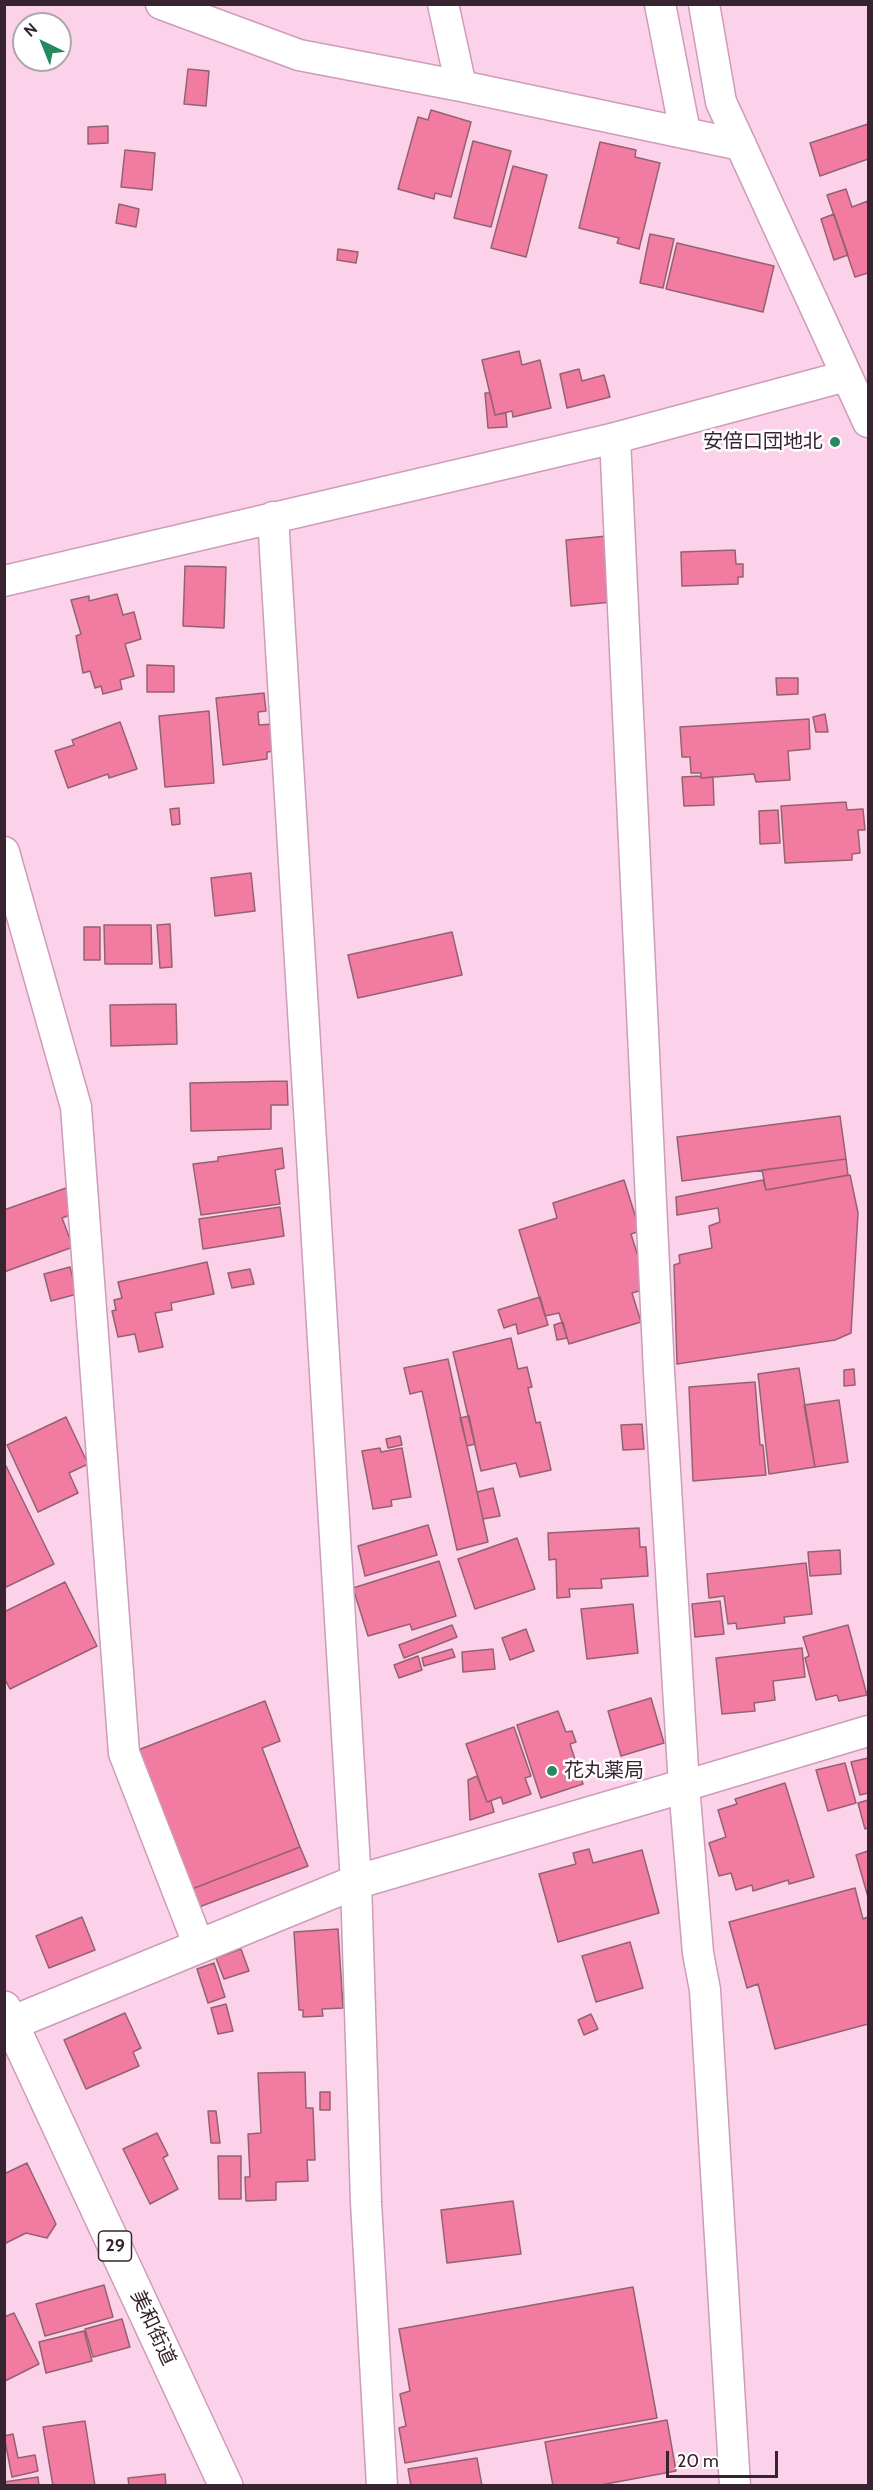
<!DOCTYPE html>
<html>
<head>
<meta charset="utf-8">
<style>
	body { margin:0 }
	#map { position:relative; width:873px; height:2490px; overflow:hidden; background:#fcd2eb; font-family:Cabin,sans-serif }
	canvas { display:block }
	.frame { position:absolute; inset:0; border:6px solid #372430; pointer-events:none }
	.north { position:absolute; left:12px; top:12px; width:60px; height:60px; box-sizing:border-box; background:#fff; border:2px solid #afa7ac; border-radius:50%; rotate:317deg; font-size:16px; font-weight:700; line-height:24px; text-align:center; color:#372430 }
	.north::after { content:''; display:block; margin:auto; width:21px; height:27px; background:#288860; clip-path:polygon(50% 0,100% 100%,50% 72%,0 100%) }
	.scale { position:absolute; left:666px; top:2451px; width:112px; height:27px; box-sizing:border-box; border:3px solid #372430; border-top:0; padding-left:8px; font-size:18px; line-height:21px; white-space:nowrap; color:#372430; -webkit-text-stroke:4px #fff; paint-order:stroke }
</style>
</head>
<body>
<div id="map">
<canvas width="873" height="2490"></canvas>
<div class="frame"></div>
<div class="north">N</div>
<div class="scale">20 m</div>
</div>
<script>
const ctx = document.querySelector('canvas').getContext('2d');
ctx.lineJoin = 'round';
function paint(path, color) { ctx.fillStyle = color; ctx.fill(path, 'evenodd'); }
const toPath = rows => new Path2D(rows.map(r => 'M' + r).join(''));
function trace(path, color, width, dash) { ctx.strokeStyle = color; ctx.lineWidth = width; ctx.lineCap = dash ? 'butt' : 'round'; ctx.setLineDash(dash || []); ctx.stroke(path); }
function drawText(font, color, halo, rows, align = 'center') {
  ctx.font = font + ' Cabin,"Noto Sans JP",sans-serif'; ctx.lineWidth = 5; ctx.setLineDash([]); ctx.textBaseline = 'middle'; ctx.strokeStyle = halo; ctx.fillStyle = color; for (const [text, x, y, turn = 0] of rows) {
    ctx.save(); ctx.translate(x, y); ctx.rotate((+turn || 0) * Math.PI / 180); ctx.textAlign = isNaN(turn) ? turn : align; if (halo) ctx.strokeText(text, 0, 0); ctx.fillText(text, 0, 0); ctx.restore();
  }
}
const building = toPath([
	[188,69,209,71,206,106,184,104,188,69],
	[431,110,471,122,451,197,435,193,434,199,398,189,418,117,428,120,431,110],
	[868,124,868,159,820,176,810,143,868,124],
	[108,126,108,143,88,144,88,127,108,126],
	[473,141,511,151,491,227,454,218,473,141],
	[600,142,636,150,635,157,660,163,639,249,617,243,619,238,579,228,600,142],
	[125,150,155,153,152,190,121,187,125,150],
	[513,166,547,175,526,257,491,248,513,166],
	[846,189,852,207,868,201,868,273,855,277,827,195,846,189],
	[119,204,139,209,136,227,116,223,119,204],
	[834,214,848,255,834,260,821,219,834,214],
	[650,234,674,239,663,288,640,283,650,234],
	[677,243,774,266,763,312,666,289,677,243],
	[338,249,358,252,356,263,337,260,338,249],
	[519,351,522,365,540,360,551,408,513,417,512,411,495,415,482,360,519,351],
	[579,369,582,381,604,375,610,397,567,408,560,374,579,369],
	[485,393,490,393,495,415,506,413,507,427,488,428,485,393],
	[607,536,612,602,571,606,566,540,607,536],
	[735,550,736,564,743,564,743,577,738,577,738,584,682,586,681,552,735,550],
	[185,566,226,567,224,628,183,626,185,566],
	[117,594,123,615,134,612,141,639,125,644,134,676,120,680,122,689,103,694,101,686,95,688,90,671,83,673,76,636,81,634,71,600,89,596,89,601,117,594],
	[147,665,174,666,174,692,147,692,147,665],
	[776,678,798,678,798,694,777,695,776,678],
	[264,693,266,711,258,712,259,725,273,724,276,751,267,752,267,759,223,765,216,698,264,693],
	[209,711,214,783,165,787,159,716,209,711],
	[825,714,828,732,816,732,813,717,825,714],
	[809,719,810,749,788,751,790,780,756,782,754,774,701,778,701,773,691,773,690,757,682,757,680,727,809,719],
	[120,722,137,769,109,778,108,774,68,788,55,751,74,745,72,740,120,722],
	[701,776,701,778,713,777,714,805,684,806,682,777,701,776],
	[846,802,847,810,863,809,865,830,858,830,860,853,852,854,852,860,785,863,781,806,846,802],
	[179,808,180,824,172,825,170,809,179,808],
	[778,810,780,843,760,844,759,811,778,810],
	[251,873,255,911,215,916,211,878,251,873],
	[170,924,172,967,160,968,157,925,170,924],
	[104,925,151,925,152,964,105,964,104,925],
	[84,927,100,927,100,960,84,960,84,927],
	[452,932,462,975,358,998,348,955,452,932],
	[176,1004,177,1044,111,1046,110,1005,176,1004],
	[287,1081,288,1105,271,1105,271,1129,191,1131,190,1083,287,1081],
	[840,1116,846,1159,682,1181,677,1137,840,1116],
	[282,1148,284,1168,275,1170,280,1204,201,1215,193,1164,218,1161,218,1157,282,1148],
	[846,1159,848,1175,766,1190,762,1170,846,1159],
	[850,1175,858,1213,851,1333,835,1340,677,1364,674,1265,680,1263,679,1255,712,1248,709,1226,720,1222,718,1208,677,1215,676,1197,763,1180,766,1190,850,1175],
	[624,1180,640,1231,631,1234,641,1266,642,1290,632,1293,641,1322,569,1344,559,1313,545,1316,519,1230,557,1218,553,1203,624,1180],
	[66,1188,75,1213,62,1218,73,1247,4,1272,4,1210,66,1188],
	[280,1207,284,1236,203,1249,199,1219,280,1207],
	[207,1262,214,1294,171,1303,172,1310,155,1313,163,1347,139,1352,135,1334,118,1337,112,1311,116,1310,114,1300,122,1298,118,1282,207,1262],
	[70,1267,77,1294,51,1301,44,1274,70,1267],
	[250,1269,254,1284,232,1288,228,1273,250,1269],
	[540,1297,548,1325,518,1334,516,1324,504,1328,498,1310,540,1297],
	[563,1322,567,1338,557,1340,554,1325,563,1322],
	[511,1338,518,1369,527,1367,532,1387,528,1388,536,1423,540,1422,551,1470,520,1477,516,1463,481,1471,453,1352,511,1338],
	[448,1359,488,1542,457,1550,422,1391,410,1394,404,1368,448,1359],
	[799,1368,815,1467,769,1474,758,1374,799,1368],
	[854,1369,855,1385,844,1386,844,1370,854,1369],
	[755,1382,760,1445,763,1445,766,1475,693,1481,689,1387,755,1382],
	[839,1400,848,1462,815,1467,804,1405,839,1400],
	[469,1416,475,1444,467,1446,460,1418,469,1416],
	[66,1417,88,1464,69,1473,78,1493,38,1512,7,1445,66,1417],
	[642,1424,644,1449,623,1450,621,1425,642,1424],
	[400,1436,402,1445,388,1448,386,1439,400,1436],
	[380,1448,381,1452,402,1448,411,1497,391,1500,392,1506,373,1509,362,1451,380,1448],
	[6,1466,54,1564,4,1588,4,1467,6,1466],
	[493,1488,500,1516,483,1519,477,1492,493,1488],
	[428,1525,437,1555,365,1576,358,1546,428,1525],
	[639,1528,640,1547,646,1547,648,1576,601,1579,602,1588,569,1589,570,1597,557,1598,556,1559,549,1560,548,1533,639,1528],
	[517,1538,535,1589,475,1609,458,1559,517,1538],
	[840,1550,841,1574,810,1576,808,1552,840,1550],
	[439,1561,456,1616,412,1630,410,1624,368,1636,353,1588,439,1561],
	[806,1563,812,1614,784,1617,785,1623,737,1629,736,1623,728,1624,724,1596,709,1598,707,1574,806,1563],
	[65,1582,97,1646,10,1689,4,1678,4,1612,65,1582],
	[720,1601,724,1634,695,1637,692,1604,720,1601],
	[633,1604,638,1653,587,1659,581,1609,633,1604],
	[452,1625,457,1637,404,1658,399,1645,452,1625],
	[848,1625,867,1695,839,1701,837,1695,816,1700,805,1658,809,1656,803,1637,848,1625],
	[526,1629,534,1651,510,1660,502,1638,526,1629],
	[802,1648,805,1677,773,1681,775,1700,754,1703,755,1711,722,1714,716,1658,802,1648],
	[452,1649,455,1657,424,1666,422,1658,452,1649],
	[493,1649,495,1669,463,1672,462,1652,493,1649],
	[418,1656,422,1670,399,1678,394,1665,418,1656],
	[651,1698,664,1743,621,1756,608,1711,651,1698],
	[265,1701,280,1741,262,1748,300,1847,192,1889,138,1750,265,1701],
	[558,1711,566,1732,572,1731,576,1742,570,1744,583,1784,541,1798,517,1725,558,1711],
	[514,1727,531,1776,525,1778,531,1794,503,1804,501,1797,487,1802,466,1744,514,1727],
	[868,1758,868,1793,860,1795,851,1762,868,1758],
	[845,1763,856,1803,828,1811,816,1770,845,1763],
	[477,1776,487,1802,491,1801,494,1812,470,1820,468,1780,477,1776],
	[785,1783,814,1877,789,1884,788,1880,753,1891,752,1885,736,1890,731,1873,719,1876,709,1843,726,1837,718,1810,737,1804,735,1799,785,1783],
	[868,1800,868,1828,865,1829,858,1803,868,1800],
	[300,1847,308,1866,199,1907,192,1889,300,1847],
	[589,1849,593,1863,642,1850,659,1913,558,1942,539,1874,576,1864,573,1853,589,1849],
	[868,1851,868,1897,856,1855,868,1851],
	[855,1888,863,1919,868,1917,868,2024,775,2049,758,1984,747,1988,729,1922,855,1888],
	[82,1917,95,1950,49,1968,36,1936,82,1917],
	[338,1929,343,2008,322,2009,323,2016,303,2017,303,2010,299,2010,294,1932,338,1929],
	[630,1942,643,1988,596,2002,582,1956,630,1942],
	[241,1949,249,1971,224,1979,216,1958,241,1949],
	[214,1963,225,1997,208,2003,197,1969,214,1963],
	[226,2004,233,2031,218,2034,211,2008,226,2004],
	[125,2013,141,2048,133,2052,139,2066,86,2089,64,2040,125,2013],
	[591,2014,598,2029,584,2035,578,2020,591,2014],
	[305,2072,306,2108,313,2108,315,2160,307,2160,308,2181,276,2182,276,2200,246,2201,245,2177,250,2177,248,2134,261,2133,258,2073,305,2072],
	[320,2092,330,2092,330,2110,320,2110,320,2092],
	[208,2111,216,2111,220,2143,211,2143,208,2111],
	[157,2133,168,2155,163,2158,178,2189,150,2204,123,2149,157,2133],
	[218,2156,241,2156,241,2199,219,2199,218,2156],
	[27,2163,56,2224,47,2238,26,2233,4,2244,4,2174,27,2163],
	[513,2201,521,2254,447,2263,441,2210,513,2201],
	[104,2285,113,2317,45,2336,36,2304,104,2285],
	[633,2287,657,2418,405,2463,399,2428,406,2426,400,2394,410,2391,399,2329,633,2287],
	[14,2313,39,2364,5,2381,4,2317,14,2313],
	[122,2319,130,2347,93,2357,85,2329,122,2319],
	[84,2331,92,2361,46,2373,39,2342,84,2331],
	[667,2420,676,2471,595,2486,553,2486,545,2442,667,2420],
	[85,2421,95,2486,53,2486,43,2427,85,2421],
	[13,2434,18,2458,35,2455,38,2471,12,2477,4,2436,13,2434],
	[477,2458,482,2486,411,2486,408,2469,477,2458],
	[165,2474,166,2486,129,2486,128,2478,165,2474],
	[38,2477,39,2486,4,2486,4,2482,38,2477]
]);
paint(building, '#f27ca1');
trace(building, '#95616f', 1.5);
const street = toPath([
	[161,4,299,55,461,86,741,145],
	[443,4,461,86],
	[660,4,685,132],
	[704,4,721,102,868,422],
	[615,438,659,1372,684,1786,698,1953,705,1990,735,2486],
	[273,517,356,1882,366,2202,382,2486],
	[4,581,615,438,846,376],
	[4,852,76,1107,124,1753,199,1946],
	[684,1786,868,1731]
]);
const secondary = toPath([
	[12,2023,356,1882,684,1786]
]);
const primary = toPath([
	[4,2008,226,2486]
]);
trace(street, '#cd9cba', 33);
trace(secondary, '#cd9cba', 36);
trace(primary, '#cd9cba', 36);
trace(street, '#fff', 30);
trace(secondary, '#fff', 33);
trace(primary, '#fff', 33);
for (const [x, y, r, color] of [
	[835,442,6,"#288860"],
	[552,1771,6,"#288860"]
]) { const dot = new Path2D(); dot.arc(x, y, r, 0, 2 * Math.PI); ctx.fillStyle = color; ctx.fill(dot); trace(dot, '#fff', 2); }
for (const [x, y, w] of [
	[115,2246,33]
]) { const box = new Path2D(); box.roundRect(x - w / 2, y - 15, w, 30, 4.5); ctx.fillStyle = '#fff'; ctx.fill(box); trace(box, '#372430', 1.5); }
drawText('bold 18px', '#372430', null, [
	["29",115,2246]
]);
drawText('20px', '#372430', '#fff', [
	["安倍口団地北",823,442],
	["花丸薬局",564,1771,"left"]
], 'right');
drawText('20px', '#372430', '#fff', [
	["美和街道",153,2328,65]
]);
</script>
</body>
</html>
